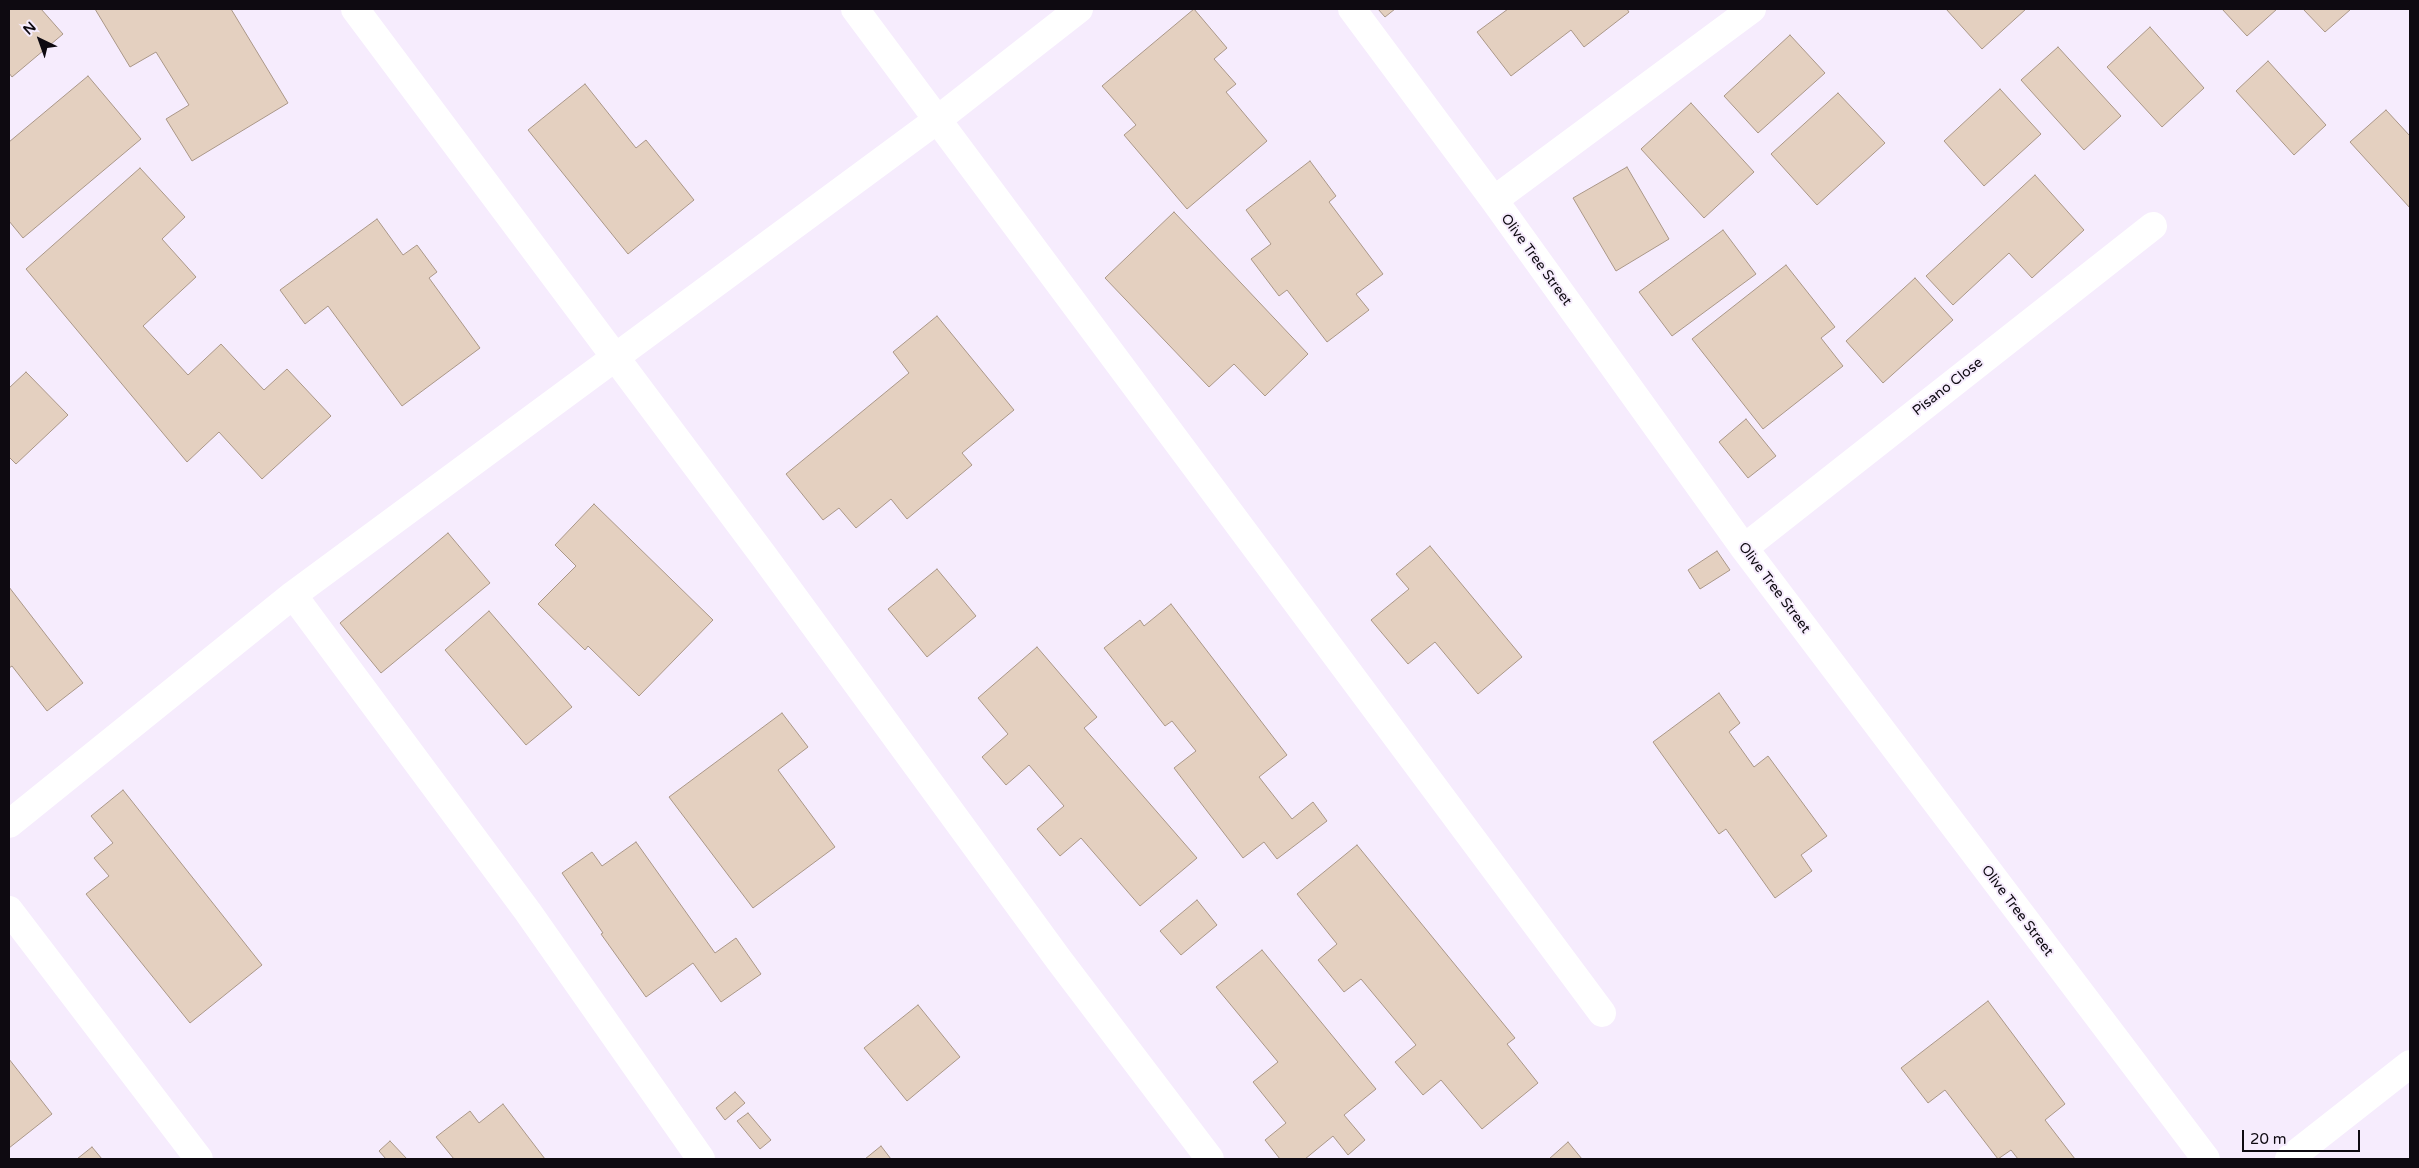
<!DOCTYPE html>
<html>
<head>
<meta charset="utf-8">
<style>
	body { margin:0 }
	#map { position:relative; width:2419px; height:1168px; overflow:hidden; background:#f6ecfd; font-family:"Varela Round",sans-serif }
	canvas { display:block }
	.frame { position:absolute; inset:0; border:10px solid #0e0a11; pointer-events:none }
	.north { position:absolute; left:15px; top:15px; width:50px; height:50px; -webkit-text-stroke:4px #f6ecfd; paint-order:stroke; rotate:318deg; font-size:14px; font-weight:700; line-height:20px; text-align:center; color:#0e0a11 }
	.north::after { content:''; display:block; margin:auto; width:18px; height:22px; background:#0e0a11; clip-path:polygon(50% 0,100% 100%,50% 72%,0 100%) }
	.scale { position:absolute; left:2242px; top:1130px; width:118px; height:22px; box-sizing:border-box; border:2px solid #0e0a11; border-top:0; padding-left:6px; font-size:15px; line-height:18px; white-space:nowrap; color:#0e0a11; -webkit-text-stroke:4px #f6ecfd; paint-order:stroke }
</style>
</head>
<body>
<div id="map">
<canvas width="2419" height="1168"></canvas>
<div class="frame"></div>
<div class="north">N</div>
<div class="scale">20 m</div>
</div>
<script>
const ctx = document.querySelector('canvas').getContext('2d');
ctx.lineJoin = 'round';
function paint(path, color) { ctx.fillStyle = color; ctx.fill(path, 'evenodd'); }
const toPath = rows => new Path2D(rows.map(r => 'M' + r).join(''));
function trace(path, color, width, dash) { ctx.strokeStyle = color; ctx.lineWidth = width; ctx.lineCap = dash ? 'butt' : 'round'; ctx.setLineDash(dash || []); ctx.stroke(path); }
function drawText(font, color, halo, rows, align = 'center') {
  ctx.font = font + ' "Varela Round",sans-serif'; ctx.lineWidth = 4; ctx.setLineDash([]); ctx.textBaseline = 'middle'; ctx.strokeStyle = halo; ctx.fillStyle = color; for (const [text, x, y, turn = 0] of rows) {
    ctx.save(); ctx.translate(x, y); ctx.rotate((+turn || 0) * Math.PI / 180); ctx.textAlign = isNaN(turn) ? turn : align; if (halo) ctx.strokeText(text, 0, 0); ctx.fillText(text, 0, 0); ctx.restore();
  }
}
const building = toPath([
	[9,9,41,9,63,34,12,77,9,73,9,9],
	[95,9,231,9,288,103,192,161,166,119,189,105,156,52,130,67,95,9],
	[1194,9,1227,48,1214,59,1236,84,1226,92,1267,141,1187,209,1124,135,1136,125,1102,86,1194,9],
	[1378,9,1395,9,1385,17,1378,9],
	[1508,9,1627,9,1629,12,1584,47,1571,30,1511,76,1477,32,1508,9],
	[1946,9,2026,9,1982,49,1946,9],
	[2222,9,2277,9,2247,36,2222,9],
	[2303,9,2351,9,2325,32,2303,9],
	[2150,27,2204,88,2162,127,2107,67,2150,27],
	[1790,35,1825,73,1758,133,1724,96,1790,35],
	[2058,47,2121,116,2084,150,2021,80,2058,47],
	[2268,61,2326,125,2294,155,2236,91,2268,61],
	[88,76,141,139,23,238,9,221,9,142,88,76],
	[585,84,636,148,646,140,694,200,628,254,528,130,585,84],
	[2000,89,2041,134,1984,186,1944,141,2000,89],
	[1838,93,1885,143,1817,205,1771,154,1838,93],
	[1691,103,1754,172,1704,218,1641,149,1691,103],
	[2386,110,2410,136,2410,208,2350,142,2386,110],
	[1310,161,1336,196,1329,202,1383,274,1356,294,1369,310,1327,342,1287,290,1279,296,1251,259,1271,244,1246,210,1310,161],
	[1627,167,1669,239,1616,271,1573,198,1627,167],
	[140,168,185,217,162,239,196,277,143,326,188,375,221,344,264,390,287,369,331,416,262,479,219,432,187,462,26,269,140,168],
	[2035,175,2084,230,2032,278,2009,253,1953,305,1926,276,2035,175],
	[1174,212,1308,354,1265,396,1234,364,1209,387,1105,278,1174,212],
	[377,219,403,255,417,245,437,272,429,278,480,348,402,406,328,306,305,324,280,290,377,219],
	[1723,230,1756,274,1672,336,1639,292,1723,230],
	[1786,265,1835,327,1821,338,1843,366,1763,429,1692,339,1786,265],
	[1915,278,1953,320,1883,383,1846,341,1915,278],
	[937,316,1014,410,962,453,972,465,907,519,891,499,856,528,839,508,823,520,786,474,909,373,893,352,937,316],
	[26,372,68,415,16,464,9,457,9,388,26,372],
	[1746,419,1776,456,1748,478,1719,442,1746,419],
	[594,504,713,620,639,696,588,646,585,650,538,604,576,566,555,545,594,504],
	[448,533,490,583,381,673,340,623,448,533],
	[1430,546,1522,657,1478,694,1435,642,1408,664,1371,620,1409,589,1396,574,1430,546],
	[1717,551,1730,570,1700,589,1688,570,1717,551],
	[937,569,976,616,927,657,888,609,937,569],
	[9,587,83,683,47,711,12,666,9,668,9,587],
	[1171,604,1287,755,1259,777,1292,819,1313,802,1327,821,1277,859,1264,842,1243,858,1174,768,1196,751,1172,721,1165,726,1104,648,1140,620,1144,626,1171,604],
	[489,611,572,707,526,745,445,650,489,611],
	[1037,647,1097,717,1084,728,1197,858,1140,906,1081,838,1060,856,1037,829,1064,806,1029,765,1006,785,982,757,1008,734,978,698,1037,647],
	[1719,693,1740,723,1729,732,1754,767,1768,756,1827,836,1801,855,1812,871,1775,898,1726,829,1719,834,1653,742,1719,693],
	[782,713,808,747,778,770,835,847,753,908,669,797,782,713],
	[123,790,262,965,190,1023,86,894,109,876,94,858,113,843,91,816,123,790],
	[636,842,715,953,736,938,761,974,721,1002,693,963,646,997,601,934,603,933,562,873,592,852,602,866,636,842],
	[1357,845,1515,1038,1507,1044,1538,1083,1482,1129,1441,1080,1423,1095,1395,1062,1416,1045,1361,979,1344,992,1318,960,1337,944,1297,894,1357,845],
	[1197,900,1217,925,1181,955,1160,931,1197,900],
	[1262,950,1376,1089,1344,1115,1365,1140,1348,1155,1333,1136,1305,1159,1280,1159,1265,1140,1286,1123,1253,1082,1278,1062,1216,987,1262,950],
	[1988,1001,2065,1104,2045,1120,2075,1159,2018,1159,2011,1150,1998,1159,1945,1090,1928,1103,1901,1068,1988,1001],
	[918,1005,960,1057,907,1101,864,1048,918,1005],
	[9,1059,52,1114,9,1148,9,1059],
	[735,1092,745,1103,725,1120,716,1108,735,1092],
	[503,1104,545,1159,454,1159,436,1137,470,1111,479,1123,503,1104],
	[748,1113,771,1140,760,1149,737,1121,748,1113],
	[390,1141,407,1159,386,1159,379,1151,390,1141],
	[1568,1142,1582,1159,1549,1159,1568,1142],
	[881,1146,891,1159,865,1159,881,1146],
	[92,1147,102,1159,77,1159,92,1147]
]);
paint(building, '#e4d0c0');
trace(building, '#aa9788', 1);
trace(toPath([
	[355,9,763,555,1059,960,1210,1159],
	[855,9,1602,1013],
	[1352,9,1494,200,1744,548,2206,1159],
	[1494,200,1752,9],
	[1744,548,2153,226],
	[293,595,528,912,701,1159],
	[9,824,293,595,937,120,1079,9],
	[9,910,199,1159],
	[2289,1159,2410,1064]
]), '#fff', 28);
drawText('14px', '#0e0a11', '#f6ecfd', [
	["Olive Tree Street",1536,260,54],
	["Pisano Close",1948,387,-38],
	["Olive Tree Street",1774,588,53],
	["Olive Tree Street",2017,911,53]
]);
</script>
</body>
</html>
